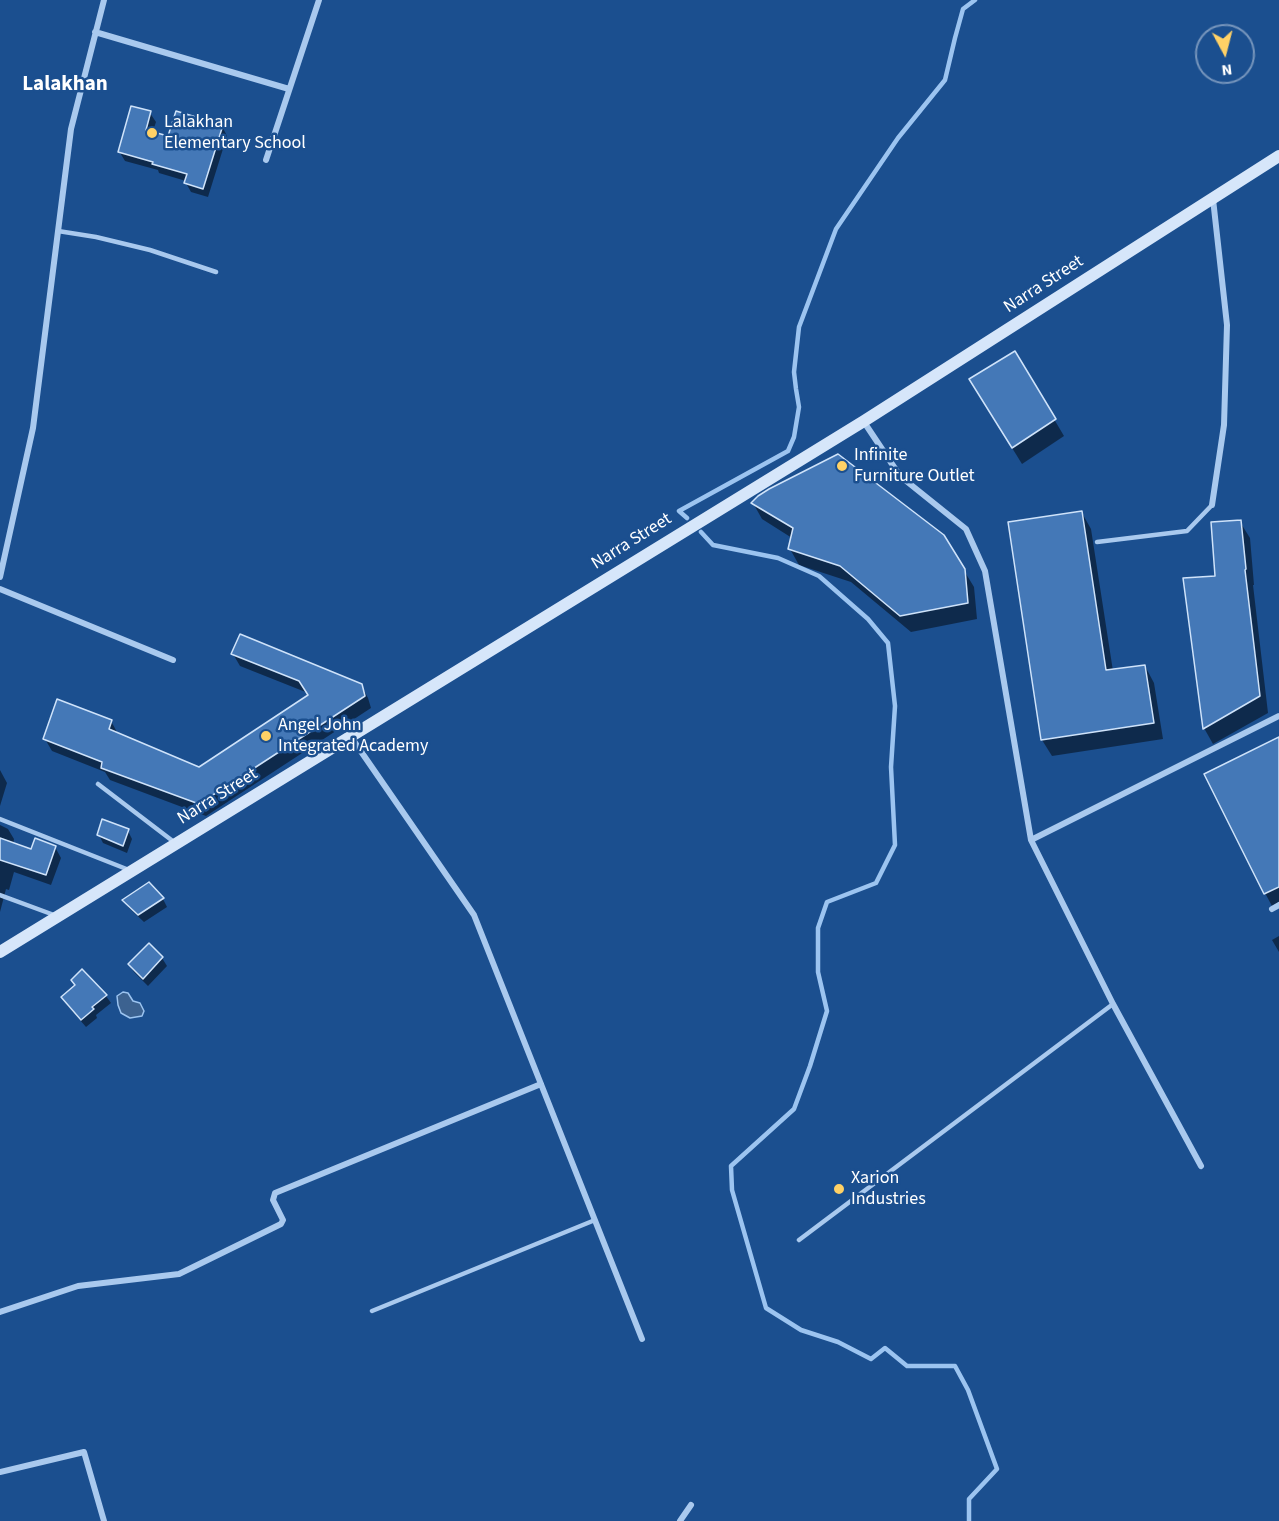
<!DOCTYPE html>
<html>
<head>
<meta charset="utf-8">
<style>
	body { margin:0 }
	#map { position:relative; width:1279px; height:1521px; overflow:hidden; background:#1b4f8f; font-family:"Source Sans 3",sans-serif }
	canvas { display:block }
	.north { position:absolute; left:1195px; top:24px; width:60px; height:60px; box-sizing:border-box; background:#1b4f8f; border:2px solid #7695bc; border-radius:50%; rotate:173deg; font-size:16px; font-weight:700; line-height:24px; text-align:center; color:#fff }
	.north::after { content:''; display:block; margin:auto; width:21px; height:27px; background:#ffd166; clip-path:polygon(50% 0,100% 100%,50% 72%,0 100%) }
</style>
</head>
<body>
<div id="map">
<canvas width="1279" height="1521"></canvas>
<div class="north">N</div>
</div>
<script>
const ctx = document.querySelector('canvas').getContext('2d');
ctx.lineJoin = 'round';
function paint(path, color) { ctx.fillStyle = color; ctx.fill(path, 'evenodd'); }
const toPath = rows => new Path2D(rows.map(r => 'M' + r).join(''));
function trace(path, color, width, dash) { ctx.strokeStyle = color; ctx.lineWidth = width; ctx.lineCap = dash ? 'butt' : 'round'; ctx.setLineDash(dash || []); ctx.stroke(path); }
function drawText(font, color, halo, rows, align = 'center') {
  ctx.font = font + ' "Source Sans 3",sans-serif'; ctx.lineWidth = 5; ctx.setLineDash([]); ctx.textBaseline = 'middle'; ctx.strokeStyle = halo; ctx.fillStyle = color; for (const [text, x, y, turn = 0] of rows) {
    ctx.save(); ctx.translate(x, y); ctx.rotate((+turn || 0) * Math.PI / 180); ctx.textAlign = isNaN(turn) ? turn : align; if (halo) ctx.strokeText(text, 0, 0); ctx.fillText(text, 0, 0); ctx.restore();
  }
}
const water = toPath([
	[123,992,128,993,133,1001,140,1003,144,1011,142,1016,130,1018,121,1013,118,1005,117,996,123,992]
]);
paint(water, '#3c6290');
trace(water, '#9cc4f0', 1.5);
paint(toPath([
	[150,113,156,122,152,134,169,138,222,126,227,136,208,197,191,192,186,183,186,181,159,173,158,170,125,161,119,151],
	[1015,353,1064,436,1022,464,980,396],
	[753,503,943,536,974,587,977,619,911,632,851,582,799,565,790,549,792,538,762,519],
	[1082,513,1091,529,1113,671,1145,666,1154,683,1163,739,1052,756,1042,740],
	[1240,522,1250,538,1254,585,1253,585,1268,713,1213,744,1204,728],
	[233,654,361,685,368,698,371,708,206,816,110,780,105,772,52,751,45,739,111,721,118,734,199,769,310,696,308,693,240,666],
	[1279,739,1279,902,1272,906,1265,893],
	[0,770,7,783,0,806],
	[0,825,8,829,14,839,13,844,32,851,55,847,61,858,51,885,14,872,9,890,6,889,0,912],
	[128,831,132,839,127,853,103,843,99,835],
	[148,884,163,899,167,907,144,922,129,908,124,900],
	[1279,936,1279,952,1272,940],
	[149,945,162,958,167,966,148,986,134,972,129,964],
	[82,971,106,996,111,1003,96,1015,97,1018,86,1027,67,1005,63,997,76,986]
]), '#0007');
trace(toPath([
	[687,518,679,511,788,451,794,437,799,407,796,389,794,372,799,327,836,229,898,138,945,80,955,38,963,9,975,0],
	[701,532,713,545,778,558,819,576,868,619,888,643,895,706,891,767,895,845,876,883,827,902,818,928,818,972,827,1011,810,1066,794,1109,731,1166,732,1190,766,1308,801,1330,838,1342,871,1359,885,1348,907,1366,955,1366,968,1390,997,1469,969,1499,969,1521]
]), '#9cc4f0', 4.5);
const building = toPath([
	[131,106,151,111,146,130,168,136,176,111,223,125,203,189,184,183,187,174,152,164,153,162,118,152,131,106],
	[1015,351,1056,419,1012,448,969,379,1015,351],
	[838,454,944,535,965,569,968,603,900,616,840,566,788,549,793,528,751,503,758,496,769,489,838,454],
	[1082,511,1106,670,1145,665,1154,723,1041,740,1008,522,1082,511],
	[1241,520,1246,569,1245,570,1260,696,1203,729,1183,578,1215,576,1211,522,1241,520],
	[240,634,362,684,365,696,199,804,101,768,102,762,43,739,57,699,112,720,109,729,199,767,308,695,299,681,231,654,240,634],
	[1279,737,1279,887,1264,894,1204,774,1279,737],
	[102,819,129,829,123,846,97,835,102,819],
	[0,838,31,849,35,838,56,846,46,875,0,860,0,838],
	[149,882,164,898,138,915,122,900,149,882],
	[149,943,163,957,143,979,128,964,149,943],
	[82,969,107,995,92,1007,94,1009,81,1020,61,997,75,985,71,980,82,969]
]);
paint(building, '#4478b7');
trace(building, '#cfe3fa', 1.5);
trace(toPath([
	[58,231,96,237,150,250,216,272],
	[1097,542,1187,531,1212,505],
	[98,784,174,842],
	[0,819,129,870],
	[0,895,54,915],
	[799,1240,1113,1004],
	[372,1311,595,1220]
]), '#a9c9ee', 4.5);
trace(toPath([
	[95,32,289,89],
	[266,160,319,0],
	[864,422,900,476,966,529,985,571,1031,840,1113,1004,1201,1166],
	[1212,505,1224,425,1227,325,1213,199],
	[0,577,33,428,71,129,104,0],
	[0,589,173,660],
	[351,737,474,915,642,1339],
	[1031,840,1279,716],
	[1272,909,1279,905],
	[0,1312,78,1286,179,1274,281,1224,283,1220,273,1200,275,1193,541,1084],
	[0,1472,84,1452,104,1521],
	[680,1521,691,1505]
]), '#a9c9ee', 6);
trace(toPath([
	[0,952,864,421,1279,156]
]), '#d6e6fa', 12);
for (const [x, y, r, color] of [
	[152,133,6,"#ffd166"],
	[842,466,6,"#ffd166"],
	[266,736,6,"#ffd166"],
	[839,1189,6,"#ffd166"]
]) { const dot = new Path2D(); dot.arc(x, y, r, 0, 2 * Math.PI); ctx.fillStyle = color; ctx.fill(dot); trace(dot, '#1b4f8f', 2); }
drawText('18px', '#fff', '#1b4f8f', [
	["Lalakhan",164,123],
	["Elementary School",164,144],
	["Infinite",854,456],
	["Furniture Outlet",854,477],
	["Angel John",278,726],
	["Integrated Academy",278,747],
	["Xarion",851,1179],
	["Industries",851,1200]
], 'left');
drawText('18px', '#fff', '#1b4f8f', [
	["Narra Street",1044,285,-33],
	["Narra Street",632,542,-32],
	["Narra Street",218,797,-32]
]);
drawText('bold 21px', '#fff', '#1b4f8f', [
	["Lalakhan",65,85]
]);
</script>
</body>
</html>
